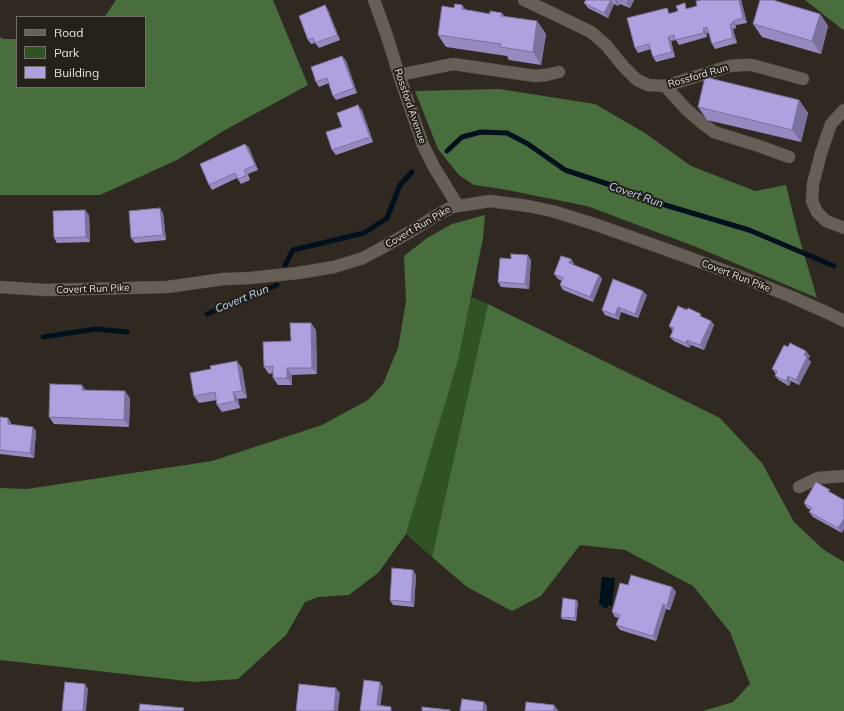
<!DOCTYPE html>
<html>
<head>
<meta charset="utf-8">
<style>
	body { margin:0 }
	#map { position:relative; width:844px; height:711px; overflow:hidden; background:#2f2922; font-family:Mulish,sans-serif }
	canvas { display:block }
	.legend { position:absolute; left:16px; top:16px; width:130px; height:72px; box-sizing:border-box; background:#252019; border:1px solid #726e68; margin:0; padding:5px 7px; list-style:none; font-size:12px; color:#e6e2de }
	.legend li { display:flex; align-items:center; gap:8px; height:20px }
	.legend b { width:20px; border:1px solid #726e68 }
</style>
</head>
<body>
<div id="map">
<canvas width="844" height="711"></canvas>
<ul class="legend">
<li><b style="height:5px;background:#665f57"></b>Road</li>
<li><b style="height:11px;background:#2f5324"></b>Park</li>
<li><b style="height:11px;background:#afa1df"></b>Building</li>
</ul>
</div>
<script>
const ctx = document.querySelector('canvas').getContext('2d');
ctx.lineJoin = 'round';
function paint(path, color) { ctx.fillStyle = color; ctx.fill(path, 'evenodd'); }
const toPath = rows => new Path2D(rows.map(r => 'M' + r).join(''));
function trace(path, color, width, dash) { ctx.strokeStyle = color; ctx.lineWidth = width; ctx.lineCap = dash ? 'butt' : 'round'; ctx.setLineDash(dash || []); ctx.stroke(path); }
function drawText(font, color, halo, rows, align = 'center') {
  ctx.font = font + ' Mulish,sans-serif'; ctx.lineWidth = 4; ctx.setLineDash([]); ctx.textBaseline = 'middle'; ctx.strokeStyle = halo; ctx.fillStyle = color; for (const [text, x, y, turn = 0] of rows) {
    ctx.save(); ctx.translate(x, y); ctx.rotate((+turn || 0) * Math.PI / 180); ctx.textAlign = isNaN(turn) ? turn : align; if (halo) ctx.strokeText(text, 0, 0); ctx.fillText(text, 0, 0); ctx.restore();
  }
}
paint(toPath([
	[471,297,488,304,432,557,406,534,458,361]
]), '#2f5324');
paint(toPath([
	[116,0,273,0,308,85,225,130,177,160,100,195,0,195,0,37,4,39,17,39,17,87,145,87,145,17,102,17,105,16],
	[805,0,844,0,844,30,842,29],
	[499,89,595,104,645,133,691,166,755,191,786,185,797,230,817,298,699,248,587,206,502,189,474,185,459,175,438,149,415,91],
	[485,215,483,238,458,361,406,534,379,572,349,595,318,597,305,602,286,635,238,679,195,682,0,660,0,488,27,489,212,461,322,425,368,400,383,384,398,348,406,301,404,256,427,238,452,224],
	[488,304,720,418,762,463,794,522,824,550,844,562,844,711,703,711,733,702,750,684,730,632,693,586,625,550,580,545,541,596,512,611,467,587,432,557]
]), '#476e3c');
paint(toPath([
	[602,577,615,578,612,606,608,605,608,608,602,607,602,605,599,604]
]), '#01101d');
trace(toPath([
	[447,151,462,137,481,132,507,133,528,144,565,170,623,189,665,205,749,230,834,266],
	[285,265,293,250,364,233,387,218,400,185,412,172],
	[207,314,240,301,277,285],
	[43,337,96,329,127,332]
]), '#01101d', 5);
const minor = toPath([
	[374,0,387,36,399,75,423,145,434,167,458,206],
	[524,0,556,15,591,32,606,45,623,66,637,80,648,85,665,86,730,66,743,65,752,65,803,79],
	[399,75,453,64,535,76,546,75,559,72],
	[665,86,686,109,702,123,714,132,759,146,789,157],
	[844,110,831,124,821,153,813,184,812,201,817,212,826,221,844,228],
	[0,287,45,290,167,287,224,279,250,278,298,273,334,267,363,258,378,250,410,232,437,215,452,207,490,201,528,206,552,211,594,224,676,253,739,276,792,297,830,314,844,321],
	[799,487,818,478,844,476]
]);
trace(minor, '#49443e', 13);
trace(minor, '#665f57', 12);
paint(toPath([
	[586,0,634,0,630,8,620,4,618,6,614,4,608,18,588,8,584,3],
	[701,0,741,0,747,23,736,25,736,28,733,29,737,43,715,49,712,44,709,33,707,33,707,37,679,45,676,40,671,41,675,57,656,62,653,57,651,49,638,53,635,48,671,12,671,13,697,6],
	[325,5,328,10,340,40,319,48,315,43,311,44,308,40],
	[462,5,466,10,490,14,502,13,504,16,537,21,546,34,541,65,509,60,507,56,446,47,438,35,454,8],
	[820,14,828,26,821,54,762,37,753,24],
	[342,56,346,61,357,93,336,100,333,96,329,83,319,87,316,82],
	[799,100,808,113,801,142,707,120,698,107],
	[362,110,373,142,336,155,332,150,342,127],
	[245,144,249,148,258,170,248,174,250,180,241,184,237,178,212,190,209,185],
	[163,213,166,240,135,243,131,238],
	[89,215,90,242,57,243,54,238],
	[571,259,574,264,574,265,599,275,602,279,593,302,563,290,560,285,562,281,558,279,554,274],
	[531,260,529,289,501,287,498,282],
	[647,295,638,318,621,312,619,320,605,315,602,310],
	[704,318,711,321,714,325,704,350,691,345,689,348,674,341,670,337,673,331,669,326],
	[316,330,317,374,292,375,292,385,278,385,273,378,273,373,269,374,264,367,291,341],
	[788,347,810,356,808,359,811,362,799,385,791,381,789,386,779,380,775,376,776,374,772,369],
	[242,368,247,398,238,399,240,408,222,412,217,405,217,400,199,403,194,396,211,369],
	[85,390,130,398,129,427,54,424,49,417],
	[0,417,11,422,11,424,36,431,34,458,0,454],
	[816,482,842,533,813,517,809,512,811,510,807,508,804,503],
	[416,575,414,607,393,605,390,600],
	[628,585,672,587,676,592,670,610,666,609,656,641,620,630,616,625,619,618,615,617,612,612],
	[576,600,578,602,576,621,562,619,561,617]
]), '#968ac0');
paint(toPath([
	[611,0,614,4,608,18,604,13],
	[616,0,617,0,620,4,618,6,615,1],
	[628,0,634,0,630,8,626,3],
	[739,0,741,0,747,23,743,18],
	[325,5,328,10,340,40,337,35],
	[462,5,471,17,462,9],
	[820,14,828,26,821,54,812,41],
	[537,21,546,34,541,65,533,52],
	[733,21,736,25,736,28,733,24],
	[730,24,733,29,737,43,733,38],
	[703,28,707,33,707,37,704,33],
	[668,37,671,41,675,57,672,52],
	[342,56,346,61,357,93,354,88],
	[799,100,808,113,801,142,792,130],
	[358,105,362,110,373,142,370,137],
	[245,144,249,148,258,170,255,165],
	[160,208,163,213,166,240,163,235],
	[85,210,89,215,90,242,86,237],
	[528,255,531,260,529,289,525,284],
	[571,259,574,264,573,268,569,263],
	[599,275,602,279,593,302,590,297],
	[643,291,647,295,638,318,635,314],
	[618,307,621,312,619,320,615,315],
	[711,321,714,325,704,350,700,345],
	[311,323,316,330,317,374,312,368],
	[687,340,691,345,689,348,686,343],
	[806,351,810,356,808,359,811,362,799,385,796,380,804,355],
	[237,361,242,368,247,398,242,391],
	[287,368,292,375,292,385,287,378],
	[788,376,791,381,789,386,786,381],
	[82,385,87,392,82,390],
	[125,391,130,398,129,427,124,420],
	[233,392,238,399,240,408,235,401],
	[8,418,11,422,11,429,8,424],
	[33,427,36,431,34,458,30,453],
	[844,519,844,529,842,533,838,528],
	[413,570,416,575,414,607,411,602],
	[672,587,676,592,670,610,667,606],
	[576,600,578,602,576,621,575,618],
	[663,604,666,609,656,641,653,636],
	[380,682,383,687,380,710,377,705],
	[85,684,88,689,86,711,83,711],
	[336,688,340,693,338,711,334,711],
	[484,702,487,706,487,711,483,711],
	[554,705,558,710,558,711,554,711]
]), '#7a719c');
const building = toPath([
	[586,0,611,0,604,13,584,3,586,0],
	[619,0,628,0,626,3,619,0],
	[701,0,739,0,743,18,733,21,733,24,730,24,733,38,712,44,707,27,703,28,704,33,675,40,674,35,668,37,672,52,653,57,649,44,635,48,627,18,667,8,669,14,678,11,676,6,685,3,686,9,697,6,696,1,701,0],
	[760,0,773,0,820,14,812,41,753,24,760,0],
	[455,4,462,5,462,9,490,14,490,11,502,13,501,16,537,21,533,52,500,47,501,44,438,35,442,6,454,8,455,4],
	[325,5,337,35,315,43,313,38,308,40,299,16,325,5],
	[342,56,354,88,333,96,327,78,316,82,311,67,342,56],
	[705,77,799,100,792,130,698,107,705,77],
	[358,105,370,137,332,150,326,132,342,127,337,113,358,105],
	[245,144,255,165,244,170,247,175,238,179,235,173,209,185,200,164,245,144],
	[160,208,163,235,131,238,129,211,160,208],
	[85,210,86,237,54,238,53,211,85,210],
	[511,254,528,255,525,284,498,282,500,258,511,259,511,254],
	[561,256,571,259,569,263,599,275,590,297,560,285,563,278,554,274,561,256],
	[613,279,643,291,635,314,618,307,615,315,602,310,613,279],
	[678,306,687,310,688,308,701,314,700,316,711,321,700,345,687,340,686,343,670,337,674,328,669,326,678,306],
	[290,323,311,323,312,368,287,368,287,378,273,378,273,366,264,367,263,342,291,341,290,323],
	[790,343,806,351,804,355,807,357,796,380,788,376,786,381,775,376,777,371,772,369,784,345,788,347,790,343],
	[237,361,242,391,233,392,235,401,217,405,215,392,194,396,190,373,211,369,210,366,237,361],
	[50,384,82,385,82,390,125,391,124,420,49,417,50,384],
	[0,417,8,418,8,424,33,427,30,453,0,450,0,417],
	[816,482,830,490,828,491,844,500,844,519,838,528,809,512,812,508,804,503,816,482],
	[392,568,413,570,411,602,390,600,392,568],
	[631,575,672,587,667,606,663,604,653,636,616,625,620,615,612,612,620,583,628,585,631,575],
	[563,598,576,600,575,618,561,617,563,598],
	[364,680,380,682,377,705,391,707,391,711,360,711,364,680],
	[65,682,85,684,83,711,62,711,65,682],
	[299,684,336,688,334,711,296,711,299,684],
	[462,699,484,702,483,711,460,711,462,699],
	[526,702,554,705,554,711,525,711,526,702],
	[140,704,184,708,183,711,139,711,140,704],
	[422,707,450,710,450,711,422,711,422,707]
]);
paint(building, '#afa1df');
trace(building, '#7a719c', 1);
drawText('10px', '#e6e2de', '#252019', [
	["Rossford Run",698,76,-16],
	["Rossford Avenue",410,106,71],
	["Covert Run Pike",418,227,-30],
	["Covert Run Pike",736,276,21],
	["Covert Run Pike",93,289,-2]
]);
drawText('italic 11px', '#bad9f2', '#252019', [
	["Covert Run",636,195,19],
	["Covert Run",242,299,-22]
]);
</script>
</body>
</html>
